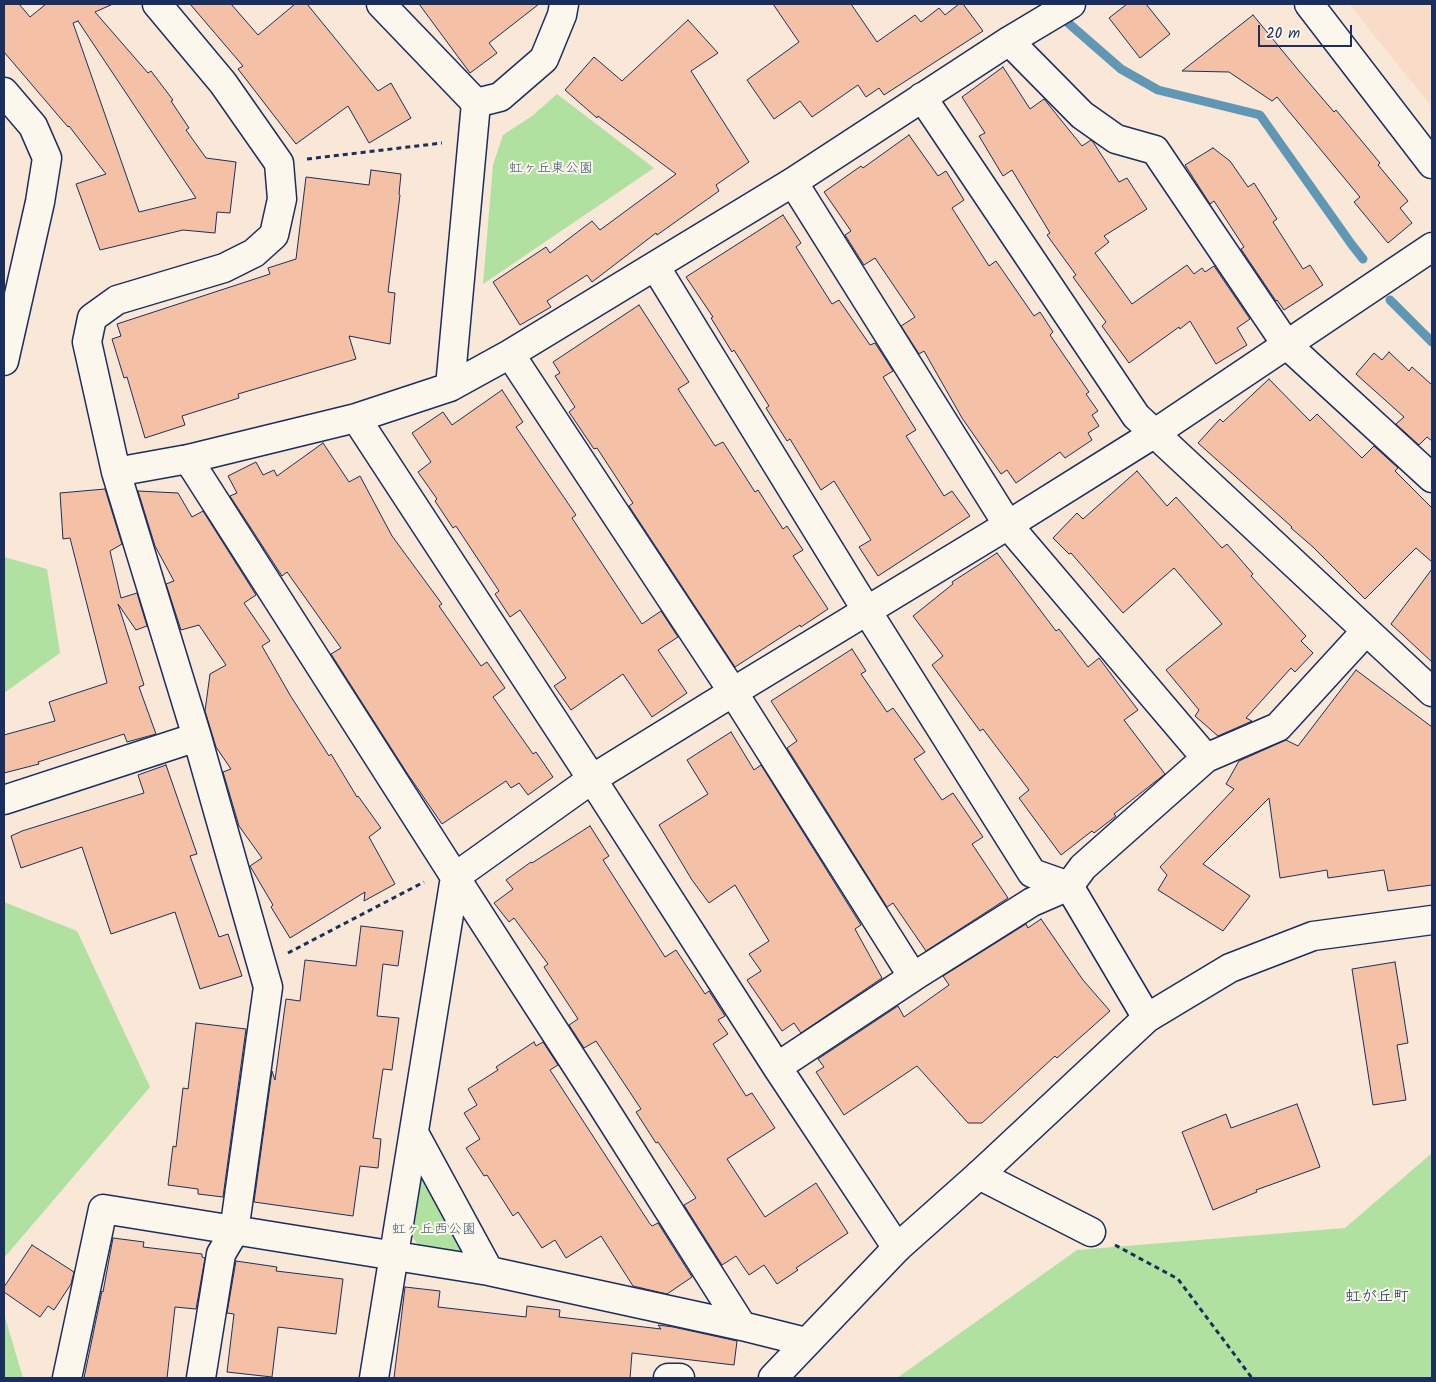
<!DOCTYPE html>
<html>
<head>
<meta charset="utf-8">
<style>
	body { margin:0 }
	#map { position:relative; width:1436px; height:1382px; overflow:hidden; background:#f9e7d7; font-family:Kalam,sans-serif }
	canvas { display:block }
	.frame { position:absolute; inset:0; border:5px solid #1b2f5e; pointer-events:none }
	.scale { position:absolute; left:1258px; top:25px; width:94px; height:22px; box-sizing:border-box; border:2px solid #1b2f5e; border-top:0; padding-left:6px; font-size:15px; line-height:18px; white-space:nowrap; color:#1b2f5e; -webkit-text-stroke:4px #fbf7ec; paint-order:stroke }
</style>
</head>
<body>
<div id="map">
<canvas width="1436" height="1382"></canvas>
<div class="frame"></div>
<div class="scale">20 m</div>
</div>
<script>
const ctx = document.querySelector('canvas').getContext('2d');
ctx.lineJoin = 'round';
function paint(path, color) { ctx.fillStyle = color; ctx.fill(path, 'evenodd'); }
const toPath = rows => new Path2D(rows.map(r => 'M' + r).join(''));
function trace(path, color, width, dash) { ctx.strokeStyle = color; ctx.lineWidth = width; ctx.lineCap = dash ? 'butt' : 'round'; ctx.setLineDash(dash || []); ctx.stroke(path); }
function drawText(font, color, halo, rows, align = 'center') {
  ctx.font = font + ' Kalam,"Klee One",sans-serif'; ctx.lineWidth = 4; ctx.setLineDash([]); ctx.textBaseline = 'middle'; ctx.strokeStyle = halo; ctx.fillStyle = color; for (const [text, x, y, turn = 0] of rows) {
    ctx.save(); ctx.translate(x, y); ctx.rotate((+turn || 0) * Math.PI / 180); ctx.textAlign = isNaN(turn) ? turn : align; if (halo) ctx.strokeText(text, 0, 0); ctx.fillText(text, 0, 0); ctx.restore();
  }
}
paint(toPath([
	[1349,4,1432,4,1432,107]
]), '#f8dcc8');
paint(toPath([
	[557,94,654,168,483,284,493,165,503,135,532,116],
	[4,557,47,569,60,653,4,693],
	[4,902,77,931,150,1087,4,1258],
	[1432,1153,1432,1378,897,1378,1077,1250,1345,1228],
	[421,1174,475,1258,420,1249,413,1237],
	[4,1314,23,1378,4,1378]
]), '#b0e1a1');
trace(toPath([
	[1059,15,1121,69,1158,90,1260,115,1352,245,1363,259],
	[1390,300,1432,342]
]), '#6097b4', 9);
const building = toPath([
	[4,4,19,4,30,17,46,4,113,4,95,12,148,73,151,71,173,100,171,101,189,128,186,130,206,158,236,162,230,213,217,212,215,233,183,230,100,250,76,184,106,174,69,126,68,127,4,52,4,4],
	[78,21,196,198,139,212,73,23,78,21],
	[190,4,231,4,258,35,295,4,307,4,378,91,391,83,411,118,369,143,348,106,296,144,238,69,243,66,190,4],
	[419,4,539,4,489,43,497,53,470,73,419,4],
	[773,4,851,4,877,42,915,15,921,22,939,8,945,15,959,4,963,4,983,31,884,95,879,88,866,97,858,85,812,117,800,101,774,119,747,80,799,42,773,4],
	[1127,4,1146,4,1170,34,1140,58,1109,18,1127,4],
	[1253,15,1299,71,1334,112,1336,110,1380,163,1378,165,1408,201,1400,208,1412,223,1388,243,1354,202,1360,197,1277,97,1272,101,1229,72,1182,71,1253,15],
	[688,20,718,53,691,71,749,162,716,185,719,191,657,235,656,233,592,282,587,275,547,301,551,307,520,325,493,282,546,247,550,253,592,221,600,230,676,174,598,116,597,118,565,90,594,57,622,81,688,20],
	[1003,67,1030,109,1044,99,1082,146,1091,140,1093,142,1119,182,1127,178,1147,209,1104,236,1109,242,1095,253,1132,304,1187,265,1194,274,1202,268,1205,272,1214,266,1250,319,1237,328,1247,345,1216,364,1190,321,1180,329,1179,327,1129,363,1102,326,1106,322,1073,277,1076,275,1047,235,1050,233,1012,170,1003,176,979,136,985,133,962,97,1003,67],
	[909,135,938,176,946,171,964,200,952,208,989,266,996,261,1034,316,1040,312,1053,332,1050,335,1089,392,1086,394,1098,411,1092,415,1099,426,1088,433,1092,440,1065,458,1060,452,1016,483,1007,470,1001,474,962,418,924,351,919,354,901,326,915,317,875,258,864,265,845,235,851,231,824,192,861,166,863,168,909,135],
	[1213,148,1230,161,1248,187,1254,183,1277,219,1273,222,1303,269,1310,265,1323,285,1284,310,1277,300,1276,301,1241,249,1244,247,1214,201,1210,204,1185,165,1213,148],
	[371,170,401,174,399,194,400,195,388,292,395,293,390,344,349,336,356,359,238,394,239,398,182,416,185,425,145,438,127,377,124,378,112,339,121,336,117,324,270,274,268,268,296,259,306,177,369,185,371,170],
	[783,215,801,243,796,247,832,304,839,300,870,345,875,343,893,371,883,377,916,430,906,436,944,496,952,491,970,516,878,576,859,547,871,540,834,481,821,490,790,439,787,441,766,408,769,406,734,350,732,352,711,318,713,317,686,277,783,215],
	[639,305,689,382,678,389,715,446,723,442,755,492,758,490,783,529,787,526,803,550,793,556,828,609,801,627,800,625,735,667,629,506,633,503,597,448,594,449,569,412,575,407,555,376,560,373,553,362,639,305],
	[1389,352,1409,371,1412,367,1432,385,1432,441,1427,437,1419,445,1396,424,1404,417,1356,374,1374,353,1382,360,1389,352],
	[1269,379,1310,421,1317,414,1362,458,1374,446,1398,468,1395,471,1432,508,1432,562,1416,548,1365,599,1313,547,1291,528,1292,527,1198,443,1220,419,1223,422,1269,379],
	[502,390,523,422,516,427,576,515,572,518,642,624,661,611,678,637,658,650,687,693,652,717,623,674,571,710,554,686,566,678,520,610,510,617,495,594,499,591,456,526,453,528,435,501,437,499,418,472,431,462,412,433,443,412,452,425,502,390],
	[323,443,349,482,360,476,392,536,442,604,439,606,481,666,487,662,505,688,493,697,533,754,536,752,553,777,528,795,519,783,511,788,506,781,442,824,407,773,331,654,341,648,287,572,282,576,230,496,237,493,228,476,256,462,263,475,274,470,277,476,323,443],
	[1137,471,1167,506,1176,497,1222,548,1227,544,1253,574,1251,576,1306,636,1301,641,1313,653,1295,672,1291,668,1246,718,1252,721,1218,736,1195,716,1199,710,1166,670,1222,624,1174,568,1123,613,1071,553,1069,554,1053,538,1077,513,1083,519,1137,471],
	[105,489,122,544,110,551,121,598,137,593,147,626,136,630,118,604,144,685,139,687,156,734,127,742,124,734,38,762,39,764,4,773,4,735,55,721,49,702,107,683,70,538,63,539,60,493,105,489],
	[138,491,178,493,192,517,203,511,256,595,244,603,270,641,262,646,290,695,329,756,331,754,357,797,358,796,381,828,369,837,395,884,364,901,365,892,290,938,271,907,273,905,250,866,262,858,239,826,223,772,231,769,216,747,205,711,210,674,226,665,199,625,181,630,166,584,174,581,155,546,138,491],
	[997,553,1056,631,1059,629,1088,667,1099,658,1138,710,1124,720,1165,774,1114,814,1116,816,1094,833,1092,831,1061,855,1019,798,1029,790,983,729,980,731,932,665,943,656,913,616,953,584,952,582,997,553],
	[1432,569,1432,662,1391,624,1432,569],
	[852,649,866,671,861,674,887,712,893,708,925,752,914,759,942,800,953,793,983,837,972,844,1008,898,926,951,893,903,887,907,787,748,797,741,771,701,852,649],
	[1356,670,1432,727,1432,885,1388,891,1384,870,1328,878,1327,870,1280,878,1269,798,1203,864,1250,896,1223,931,1158,890,1167,875,1160,867,1234,789,1226,784,1239,761,1286,740,1298,746,1356,670],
	[731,732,754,770,761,765,861,925,855,929,882,978,801,1033,794,1023,782,1031,747,980,761,971,749,954,769,941,735,885,709,903,692,880,659,825,708,794,687,760,731,732],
	[166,765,197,854,190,856,219,937,228,934,242,976,200,989,175,912,111,934,82,847,21,868,11,836,22,831,144,793,138,775,166,765],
	[590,826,609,856,603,860,665,957,676,950,705,994,709,991,725,1016,718,1020,728,1034,713,1044,746,1096,752,1093,775,1128,727,1159,765,1217,816,1183,848,1233,796,1268,798,1270,777,1284,764,1265,749,1275,736,1256,722,1265,684,1205,696,1198,658,1142,656,1143,636,1112,641,1109,596,1041,584,1048,569,1025,578,1019,544,967,548,964,514,918,509,922,494,903,513,889,506,880,531,862,532,863,590,826],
	[1041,919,1083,980,1110,1011,1057,1058,1055,1056,982,1123,968,1123,917,1066,844,1115,816,1072,824,1067,818,1059,898,1006,904,1017,949,985,943,976,1026,924,1028,928,1041,919],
	[361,926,403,931,398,966,383,964,377,1016,399,1018,392,1070,383,1069,373,1138,381,1139,378,1168,360,1166,353,1216,254,1202,272,1071,275,1080,286,999,300,1001,305,960,356,966,361,926],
	[1395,962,1408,1043,1397,1045,1406,1100,1373,1105,1352,969,1395,962],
	[196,1023,246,1029,223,1197,198,1194,198,1189,168,1185,173,1146,176,1147,183,1088,188,1089,196,1023],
	[534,1042,536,1046,543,1042,558,1065,550,1070,650,1224,652,1226,658,1223,692,1277,667,1294,633,1286,601,1236,566,1258,555,1240,542,1248,518,1212,513,1216,487,1175,484,1176,466,1148,480,1139,464,1113,477,1105,468,1089,498,1070,496,1067,534,1042],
	[1297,1104,1320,1167,1256,1190,1257,1192,1213,1210,1182,1132,1226,1114,1231,1128,1297,1104],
	[113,1238,144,1242,143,1247,202,1254,202,1257,205,1258,196,1309,175,1307,167,1378,84,1378,102,1291,103,1292,113,1238],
	[32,1245,74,1272,71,1284,54,1310,48,1306,40,1317,4,1292,4,1287,32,1245],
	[236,1261,277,1267,276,1271,343,1279,336,1334,278,1327,272,1377,227,1372,234,1314,227,1313,236,1261],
	[405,1287,440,1291,438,1307,526,1317,527,1306,560,1310,559,1317,661,1329,658,1325,673,1327,737,1341,734,1365,632,1353,630,1378,394,1378,405,1287]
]);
paint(building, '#f5c1a6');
trace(building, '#1b2f5e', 1);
const street = toPath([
	[157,4,223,83,279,163,282,199,274,235,254,253,224,268,117,300,92,318,87,342,116,472,197,737,268,987,234,1232,221,1254,201,1378],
	[1009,41,1082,115,1116,139,1155,150,1286,344,1432,478],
	[4,92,33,126,47,158,40,202,4,361],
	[922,97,1136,416,1432,692],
	[793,182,1008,525,1206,758],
	[655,266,867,611,1032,873,1069,886,1147,1018],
	[510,354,733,692,913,977],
	[450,387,476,103],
	[356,418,592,779,777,1067,897,1248],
	[188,459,455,877,597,1097,742,1326],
	[116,472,188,459,356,418,450,387,510,354,793,182,1009,41,1071,4],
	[4,800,197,737],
	[777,1067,913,977,1032,902,1069,886,1083,867,1206,758,1278,727,1366,631],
	[414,1133,489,1271],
	[979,1175,1091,1232],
	[67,1378,103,1209,489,1271,742,1326,806,1342],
	[374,1378,455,877,592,779,733,692,1008,525,1155,433,1432,247],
	[668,1378,680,1378]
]);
const secondary = toPath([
	[381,4,476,103,500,97,544,59,562,15,564,4],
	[1309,4,1432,164],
	[773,1378,897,1248,979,1175,1147,1018,1230,968,1313,936,1432,920]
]);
trace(street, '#1b2f5e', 31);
trace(secondary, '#1b2f5e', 31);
trace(toPath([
	[307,159,442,143],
	[288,953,424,882],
	[1115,1245,1178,1279,1252,1378]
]), '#1b2f5e', 3, [5, 4]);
trace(street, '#fbf7ec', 28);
trace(secondary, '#fbf7ec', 28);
drawText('14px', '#405c6f', '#fbf7ec', [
	["虹ヶ丘東公園",551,170],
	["虹ヶ丘西公園",434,1231]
]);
drawText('16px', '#1b2f5e', '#fbf7ec', [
	["虹が丘町",1377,1298]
]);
</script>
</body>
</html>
